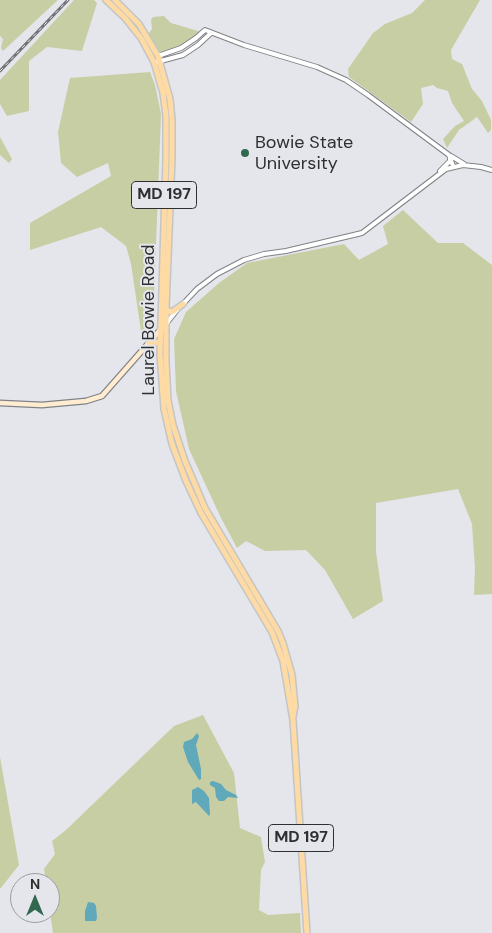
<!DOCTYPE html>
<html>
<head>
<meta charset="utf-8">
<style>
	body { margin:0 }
	#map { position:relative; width:492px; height:933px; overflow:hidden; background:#e4e6eb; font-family:"DM Sans",sans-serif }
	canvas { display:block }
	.north { position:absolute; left:10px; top:873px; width:50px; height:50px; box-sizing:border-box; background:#e4e6eb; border:1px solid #9b9da0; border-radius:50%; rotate:0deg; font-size:14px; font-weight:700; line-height:20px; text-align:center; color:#2e2f30 }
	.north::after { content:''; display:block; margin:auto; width:18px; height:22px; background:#32684f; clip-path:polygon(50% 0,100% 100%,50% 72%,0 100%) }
</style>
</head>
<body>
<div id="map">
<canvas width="492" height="933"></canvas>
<div class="north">N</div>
</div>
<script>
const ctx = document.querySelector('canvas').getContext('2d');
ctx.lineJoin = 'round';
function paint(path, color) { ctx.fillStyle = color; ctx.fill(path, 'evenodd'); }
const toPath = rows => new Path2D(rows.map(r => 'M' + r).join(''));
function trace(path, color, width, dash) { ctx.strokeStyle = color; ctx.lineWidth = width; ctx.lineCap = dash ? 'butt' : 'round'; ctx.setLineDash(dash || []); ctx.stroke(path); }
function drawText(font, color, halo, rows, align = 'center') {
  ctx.font = font + ' "DM Sans",sans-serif'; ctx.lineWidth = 4; ctx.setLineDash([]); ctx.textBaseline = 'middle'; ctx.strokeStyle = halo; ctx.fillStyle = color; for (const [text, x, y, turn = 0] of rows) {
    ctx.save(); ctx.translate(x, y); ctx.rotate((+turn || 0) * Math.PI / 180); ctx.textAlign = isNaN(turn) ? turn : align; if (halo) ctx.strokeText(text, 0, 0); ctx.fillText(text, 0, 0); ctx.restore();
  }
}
paint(toPath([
	[0,0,58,0,3,51,1,48,3,39,0,36],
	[74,0,94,0,97,3,82,51,47,47,29,61,29,111,7,116,0,104,0,80],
	[425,0,480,0,451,50,452,59,462,64,472,89,482,101,491,120,491,130,488,133,477,117,459,130,447,148,443,139,455,126,464,121,452,103,448,91,437,88,433,85,421,88,423,104,411,122,349,77,348,69,373,33,385,24,412,13],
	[164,16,171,23,198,31,199,34,179,47,160,53,148,34,152,29,151,20,153,17],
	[150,72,155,85,161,114,153,323,142,338,131,264,126,246,101,227,30,250,30,223,111,176,108,163,77,177,61,163,58,132,70,78],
	[0,137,12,159,9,163,0,155],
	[403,210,438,243,463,243,492,265,492,594,474,595,475,568,472,524,458,489,376,503,376,552,383,601,353,619,325,570,306,550,265,551,246,541,237,548,221,518,189,449,176,391,174,339,186,312,219,283,247,263,344,244,359,260,388,244,383,226],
	[203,715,234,773,240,828,261,837,265,862,261,870,259,910,268,915,300,913,301,933,53,933,50,912,50,883,46,883,44,869,55,854,52,841,66,830,174,726],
	[0,757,19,865,0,889]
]), '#c8cea3');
paint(toPath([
	[197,733,199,736,196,745,201,769,201,779,199,780,188,762,183,747,184,742,192,739],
	[213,781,221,784,226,790,236,795,238,798,228,797,224,801,219,801,216,797,215,788,210,785,210,782],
	[198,787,204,791,209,798,210,814,209,816,196,802,192,804,192,790],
	[88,902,94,903,96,906,97,918,96,921,85,921,85,911]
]), '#5fa9bb');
const tertiary = toPath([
	[158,56,181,48,196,38,205,30,244,45,317,67,346,80,368,95,449,155,453,166],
	[157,62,183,55,198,45,211,33],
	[451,156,464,164],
	[440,171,450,161,450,157],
	[182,305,197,289,217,274,244,260,264,254,286,251,362,233,446,169,463,165,481,167,492,170],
	[166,324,177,310]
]);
const secondary = toPath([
	[0,403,42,405,86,401,102,396,162,328]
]);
const primary = toPath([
	[106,0,125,18,141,38,154,62,163,93,166,116,166,159,160,354,164,409,172,444,186,481,201,513,272,632,283,661,293,720,307,933],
	[115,0,139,24,158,56,170,99,172,119,172,158,166,308,166,362,168,400,173,425,185,461,205,508,278,631,283,643,292,675,295,706,293,717],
	[166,308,168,311,172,312,183,304],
	[149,343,156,342,160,344]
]);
trace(tertiary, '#808286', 6);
trace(secondary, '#808286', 7);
trace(primary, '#c4c5c5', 8);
trace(tertiary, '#fff', 4);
trace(secondary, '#ffecd1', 4.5);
trace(primary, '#fedaa4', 5);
const rail = toPath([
	[0,71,68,0]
]);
trace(rail, '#717275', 3);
trace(rail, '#e4e6eb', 1, [4]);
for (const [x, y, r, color] of [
	[245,153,5,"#32684f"]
]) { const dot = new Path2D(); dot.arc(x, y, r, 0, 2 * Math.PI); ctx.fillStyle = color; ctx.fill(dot); trace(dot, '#e4e6eb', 2); }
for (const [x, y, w] of [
	[164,195,65],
	[301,838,65]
]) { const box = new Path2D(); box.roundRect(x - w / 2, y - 13.5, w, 27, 4); ctx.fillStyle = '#e4e6eb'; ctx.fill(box); trace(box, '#2e2f30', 1); }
drawText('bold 16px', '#2e2f30', null, [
	["MD 197",164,195],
	["MD 197",301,838]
]);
drawText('18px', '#2e2f30', '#e4e6eb', [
	["Bowie State",255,143],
	["University",255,164]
], 'left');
drawText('18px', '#2e2f30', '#e4e6eb', [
	["Laurel Bowie Road",149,320,-90]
]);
</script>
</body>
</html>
